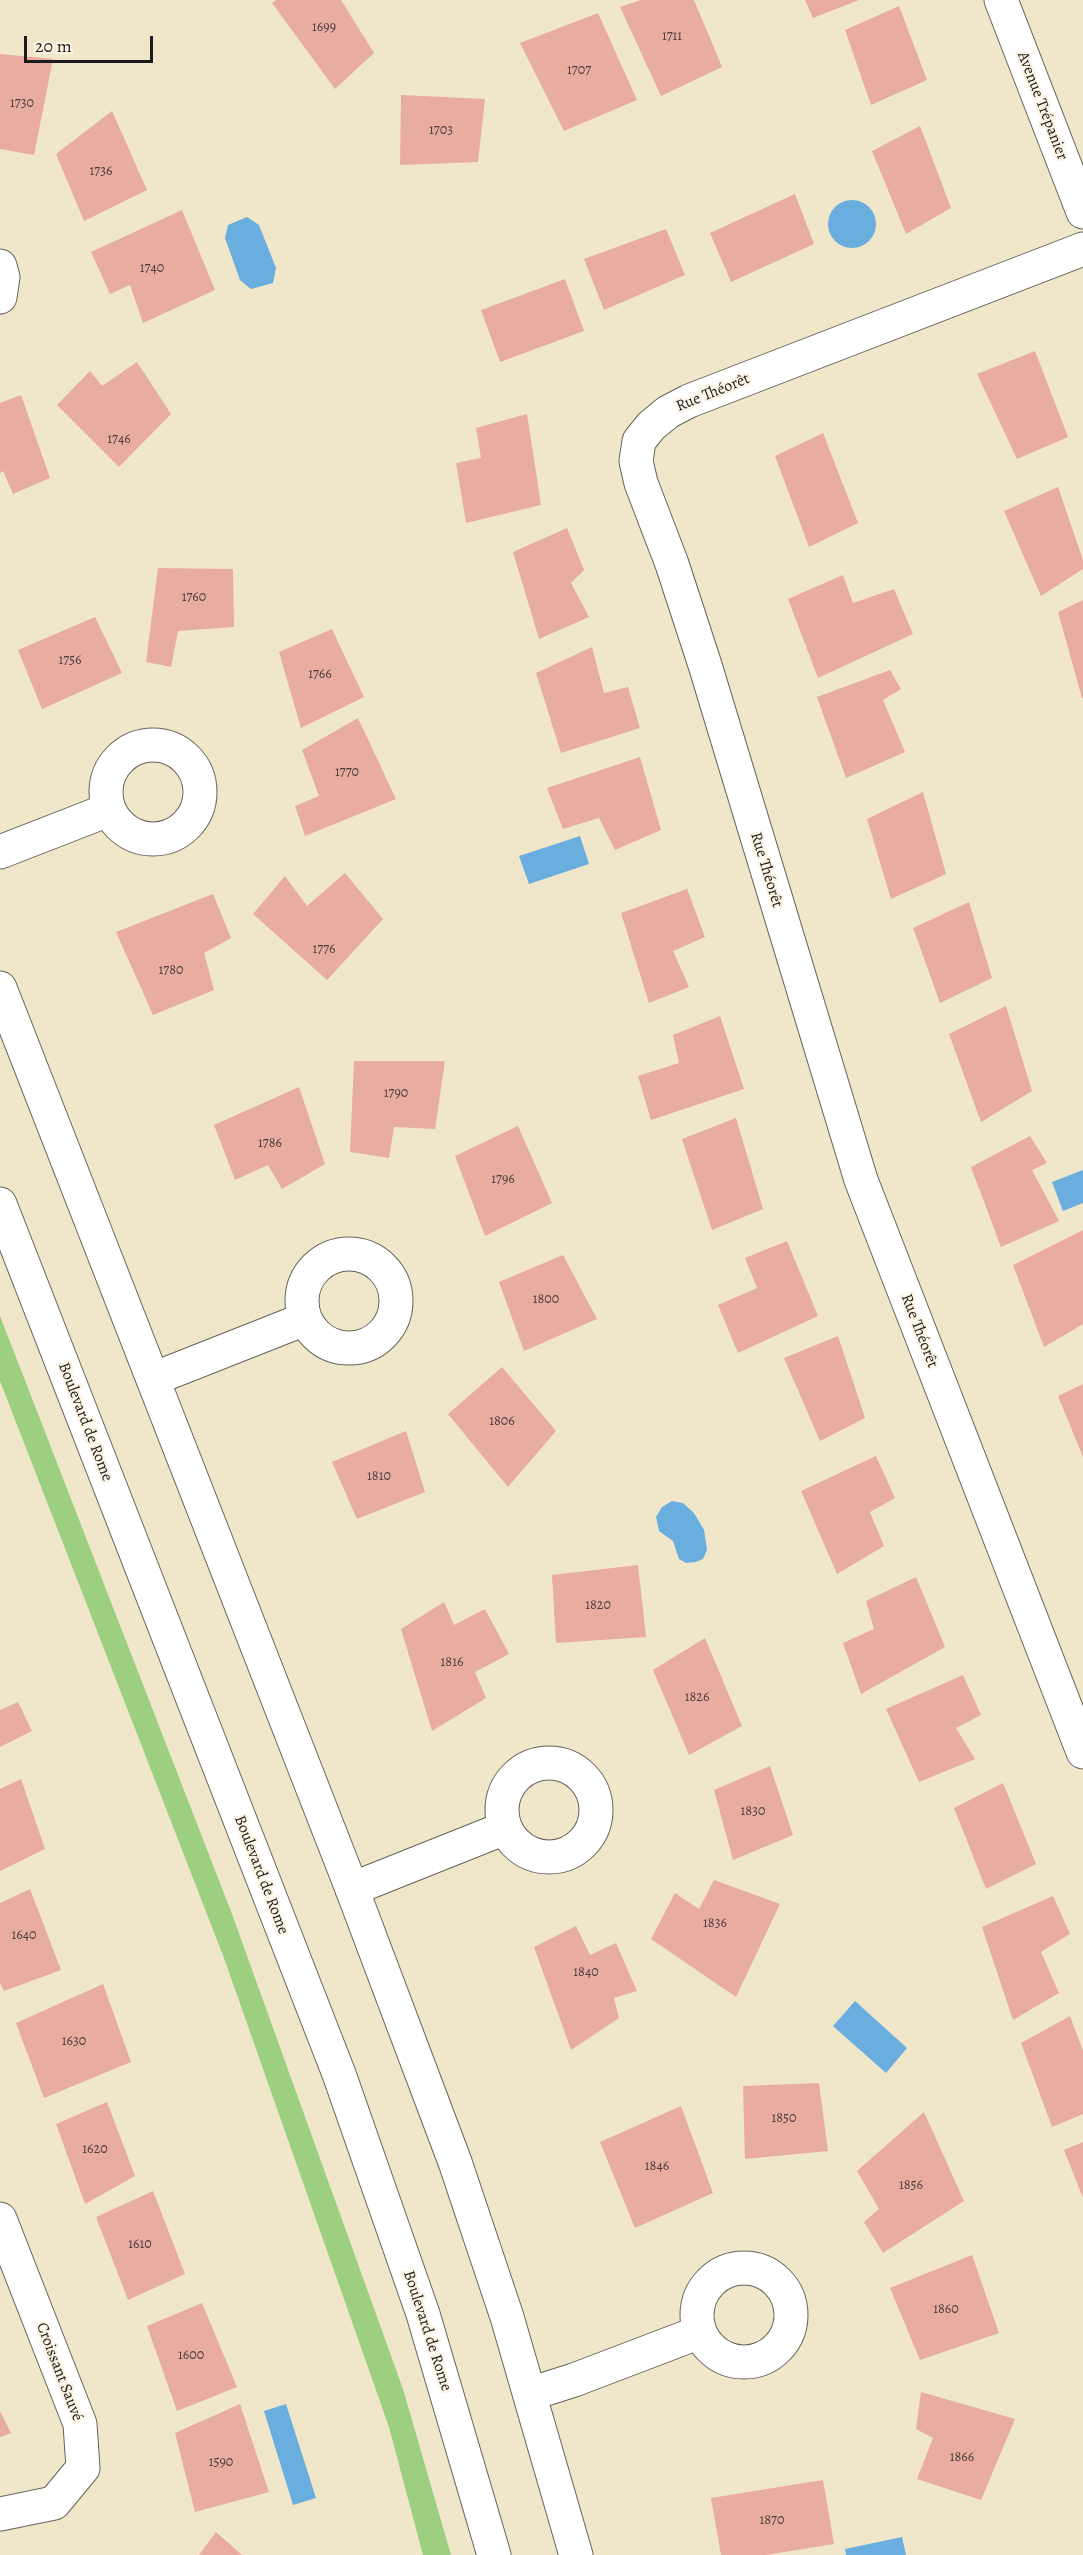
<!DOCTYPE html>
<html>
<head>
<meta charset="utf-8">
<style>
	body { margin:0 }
	#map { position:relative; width:1083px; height:2555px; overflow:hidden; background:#f0e7ca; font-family:Alegreya,serif }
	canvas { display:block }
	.scale { position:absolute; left:24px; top:36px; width:129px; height:27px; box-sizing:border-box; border:3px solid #1c1c1c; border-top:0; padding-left:8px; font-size:18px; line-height:21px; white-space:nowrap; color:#1c1c1c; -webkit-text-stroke:4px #fcf5e5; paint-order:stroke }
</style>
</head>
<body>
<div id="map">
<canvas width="1083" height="2555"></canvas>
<div class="scale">20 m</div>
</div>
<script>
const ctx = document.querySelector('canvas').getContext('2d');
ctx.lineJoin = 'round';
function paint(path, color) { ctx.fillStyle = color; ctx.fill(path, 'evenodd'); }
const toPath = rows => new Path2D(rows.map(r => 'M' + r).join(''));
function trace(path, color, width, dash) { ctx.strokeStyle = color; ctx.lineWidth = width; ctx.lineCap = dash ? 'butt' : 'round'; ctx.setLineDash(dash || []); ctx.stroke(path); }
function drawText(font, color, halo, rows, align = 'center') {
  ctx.font = font + ' Alegreya,serif'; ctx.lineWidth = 5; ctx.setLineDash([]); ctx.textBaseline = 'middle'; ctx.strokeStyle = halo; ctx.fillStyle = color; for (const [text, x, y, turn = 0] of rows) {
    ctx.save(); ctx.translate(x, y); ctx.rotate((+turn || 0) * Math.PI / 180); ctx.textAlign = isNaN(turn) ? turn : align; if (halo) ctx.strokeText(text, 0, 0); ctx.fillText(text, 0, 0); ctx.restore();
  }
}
paint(toPath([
	[0,1316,232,1914,403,2389,451,2555,423,2555,389,2427,224,1958,0,1381]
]), '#9ccf7f');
paint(toPath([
	'828 224a24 24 0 1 1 48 0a24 24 0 1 1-48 0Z',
	[247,217,259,225,276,268,273,283,251,289,240,280,225,238,228,225],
	[580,836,589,864,529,884,519,856],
	[1083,1170,1083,1203,1063,1211,1052,1182],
	[672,1501,683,1503,694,1513,704,1530,707,1550,703,1559,696,1562,686,1563,679,1559,673,1541,659,1531,656,1517,662,1507],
	[855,2001,907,2048,886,2073,833,2026],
	[286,2404,316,2498,293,2505,264,2411],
	[902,2537,906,2555,846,2555,845,2549]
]), '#69aedf');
paint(toPath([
	[276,0,341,0,374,53,335,89,272,3],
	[641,0,694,0,722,67,661,96,620,7],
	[805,0,859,0,813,18],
	[899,6,927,80,871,105,845,30],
	[598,13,637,100,564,131,520,43],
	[0,54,53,59,34,155,0,149],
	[401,95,485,99,478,162,400,165],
	[112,111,147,190,84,221,56,154],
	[920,126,951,208,906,234,872,151],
	[795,194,814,244,731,282,710,233],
	[182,210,215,290,143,323,130,285,110,294,91,252],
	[666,229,685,275,604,310,584,259],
	[565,279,584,331,500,362,481,310],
	[1035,351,1068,437,1017,459,977,374],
	[137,362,171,414,119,467,57,405,90,371,102,386],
	[21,395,50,478,13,494,3,471,0,473,0,403],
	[527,414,541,505,466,523,456,463,481,458,476,428],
	[823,433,858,523,809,547,775,456],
	[1058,487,1083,560,1083,569,1041,596,1004,511],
	[567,528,584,570,571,583,589,617,539,639,513,552],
	[158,568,233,569,234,627,178,631,171,667,146,662],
	[843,575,853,603,894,589,913,634,818,678,788,599],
	[1083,600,1083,698,1082,698,1058,612],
	[95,617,122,673,42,709,18,650],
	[332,629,364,697,301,728,279,652],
	[592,647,604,693,628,687,640,728,561,753,536,673],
	[890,670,901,689,883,700,905,752,846,778,817,697],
	[358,718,396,799,305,836,295,806,319,796,302,750],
	[640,757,661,830,615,850,599,818,563,829,547,788],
	[923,792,946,874,891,899,867,819],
	[345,873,383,919,327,980,253,914,285,876,307,906],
	[687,889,705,937,673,951,689,987,649,1003,621,913],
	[213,894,231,938,204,953,214,990,153,1015,116,932],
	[969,902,992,978,940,1003,913,928],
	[1006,1006,1032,1091,981,1122,949,1034],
	[720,1016,744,1089,651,1120,638,1076,679,1063,673,1035],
	[354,1061,445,1061,435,1129,394,1127,389,1158,350,1152],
	[299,1087,325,1164,282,1189,268,1165,235,1180,214,1125],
	[736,1118,763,1209,712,1230,682,1139],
	[518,1126,552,1203,485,1236,455,1156],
	[1030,1136,1047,1163,1032,1170,1059,1221,1001,1247,971,1167],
	[1083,1230,1083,1324,1044,1347,1013,1265],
	[787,1241,818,1316,738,1353,718,1305,757,1288,745,1258],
	[563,1255,597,1319,524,1351,499,1282],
	[838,1336,865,1418,820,1441,784,1358],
	[502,1367,556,1431,508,1487,448,1414],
	[1083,1384,1083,1457,1058,1396],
	[406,1431,425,1492,357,1519,332,1462],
	[876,1456,895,1498,870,1512,884,1546,837,1574,801,1491],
	[638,1565,646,1637,556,1643,552,1575],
	[916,1577,945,1647,861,1694,843,1643,874,1629,866,1601],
	[444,1602,454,1625,485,1609,509,1654,475,1672,486,1698,432,1731,401,1629],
	[705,1638,742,1726,689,1755,653,1670],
	[963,1675,981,1715,956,1728,975,1759,919,1782,886,1709],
	[18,1702,32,1731,0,1747,0,1710],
	[770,1766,793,1835,733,1860,714,1790],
	[21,1779,45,1849,0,1871,0,1789],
	[1003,1783,1036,1864,986,1889,954,1808],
	[714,1880,780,1904,736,1997,651,1939,675,1893,699,1909],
	[30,1889,61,1970,4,1991,0,1983,0,1903],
	[1053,1896,1070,1934,1041,1952,1059,1993,1013,2020,982,1927],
	[576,1926,590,1955,616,1943,637,1991,614,1998,619,2018,571,2050,534,1947],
	[103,1984,131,2062,44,2098,16,2023],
	[1070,2016,1083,2051,1083,2114,1052,2127,1021,2043],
	[819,2083,828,2151,745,2159,743,2086],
	[107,2102,135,2176,85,2204,56,2124],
	[681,2106,713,2193,635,2228,600,2142],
	[924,2112,964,2201,883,2253,864,2222,879,2209,857,2171],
	[1083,2142,1083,2198,1064,2150],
	[153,2191,185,2274,128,2300,96,2217],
	[972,2255,999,2333,920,2360,890,2288],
	[202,2303,237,2387,177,2411,147,2326],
	[921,2392,1015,2419,981,2500,917,2479,933,2438,916,2429],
	[240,2404,269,2492,195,2512,175,2433],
	[0,2411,11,2433,0,2437],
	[823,2480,834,2544,766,2555,721,2555,711,2498],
	[216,2532,242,2555,199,2555]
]), '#e8aca1');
const minor = toPath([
	[1001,0,1083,212],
	[1083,249,689,401,668,412,651,426,639,441,636,461,641,483,672,564,705,665,861,1180,1083,1752],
	[0,266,3,277,0,297],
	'106 792a47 47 0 1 1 94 0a47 47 0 1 1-94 0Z',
	[0,852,108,810],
	'302 1301a47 47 0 1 1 94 0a47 47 0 1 1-94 0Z',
	[153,1379,305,1319],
	'502 1810a47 47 0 1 1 94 0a47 47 0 1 1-94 0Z',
	[352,1889,505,1828],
	[0,2219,80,2424,83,2468,54,2503,0,2514],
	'697 2315a47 47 0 1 1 94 0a47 47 0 1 1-94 0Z',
	[530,2394,574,2380,700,2332]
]);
const major = toPath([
	[0,988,352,1889,455,2162,507,2317,576,2555],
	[0,1204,339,2074,423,2314,494,2555]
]);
trace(minor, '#666359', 35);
trace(major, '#666359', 35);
trace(minor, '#fff', 33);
trace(major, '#fff', 33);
drawText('14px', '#4f403d', null, [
	["1699",324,28],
	["1711",672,37],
	["1707",579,71],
	["1730",22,104],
	["1703",441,131],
	["1736",101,172],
	["1740",152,269],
	["1746",119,440],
	["1760",194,598],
	["1756",70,661],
	["1766",320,675],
	["1770",347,773],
	["1776",324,950],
	["1780",171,971],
	["1790",396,1094],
	["1786",270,1144],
	["1796",503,1180],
	["1800",546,1300],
	["1806",502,1422],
	["1810",379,1477],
	["1820",598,1606],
	["1816",452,1663],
	["1826",697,1698],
	["1830",753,1812],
	["1836",715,1924],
	["1640",24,1936],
	["1840",586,1973],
	["1630",74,2042],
	["1850",784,2119],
	["1620",95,2150],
	["1846",657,2167],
	["1856",911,2186],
	["1610",140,2245],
	["1860",946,2310],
	["1600",191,2356],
	["1866",962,2458],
	["1590",221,2463],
	["1870",772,2521]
]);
drawText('16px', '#1c1c1c', '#fcf5e5', [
	["Avenue Trépanier",1042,106,69],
	["Rue Théorêt",713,393,-22],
	["Rue Théorêt",766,870,73],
	["Rue Théorêt",919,1331,69],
	["Boulevard de Rome",85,1422,69],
	["Boulevard de Rome",261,1875,69],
	["Boulevard de Rome",427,2331,72],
	["Croissant Sauvé",59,2372,69]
]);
</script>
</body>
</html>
